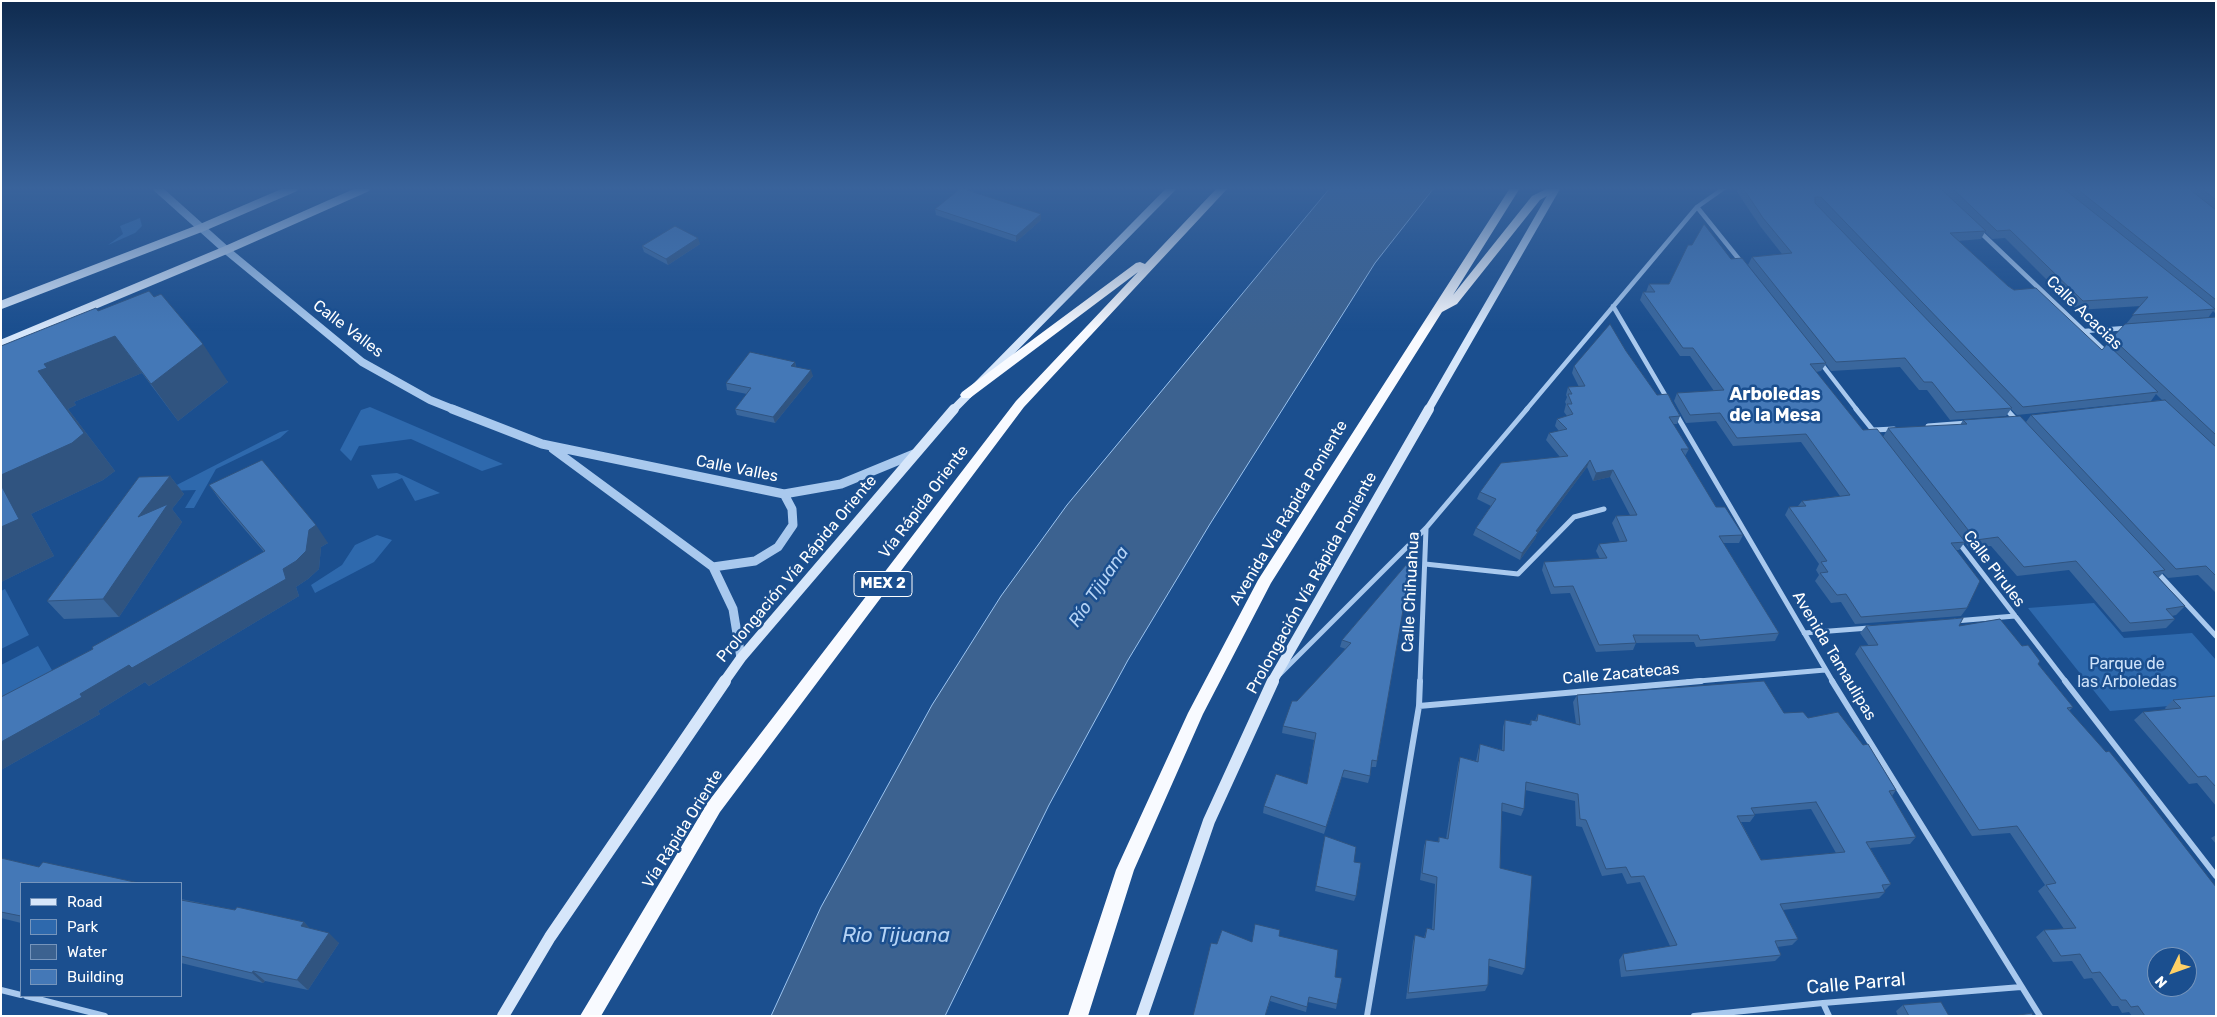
<!DOCTYPE html>
<html>
<head>
<meta charset="utf-8">
<style>
	body { margin:0 }
	#map { position:relative; width:2217px; height:1017px; overflow:hidden; background:#1b4f8f; font-family:Rubik,sans-serif }
	canvas { display:block }
	.frame { position:absolute; inset:0; border:2px solid #fff; pointer-events:none }
	.legend { position:absolute; left:20px; top:882px; width:162px; height:115px; box-sizing:border-box; background:#1b4f8f; border:1px solid #7695bc; margin:0; padding:6px 9px; list-style:none; font-size:15px; color:#fff }
	.legend li { display:flex; align-items:center; gap:10px; height:25px }
	.legend b { width:25px; border:1px solid #7695bc }
	.north { position:absolute; left:2147px; top:947px; width:50px; height:50px; box-sizing:border-box; background:#1b4f8f; border:1px solid #7695bc; border-radius:50%; rotate:228deg; font-size:14px; font-weight:700; line-height:20px; text-align:center; color:#fff }
	.north::after { content:''; display:block; margin:auto; width:18px; height:22px; background:#ffd166; clip-path:polygon(50% 0,100% 100%,50% 72%,0 100%) }
</style>
</head>
<body>
<div id="map">
<canvas width="2217" height="1017"></canvas>
<div class="frame"></div>
<ul class="legend">
<li><b style="height:6px;background:#d6e6fa"></b>Road</li>
<li><b style="height:14px;background:#2e69ad"></b>Park</li>
<li><b style="height:14px;background:#3c6290"></b>Water</li>
<li><b style="height:14px;background:#4478b7"></b>Building</li>
</ul>
<div class="north">N</div>
</div>
<script>
const ctx = document.querySelector('canvas').getContext('2d');
ctx.lineJoin = 'round';
function paint(path, color) { ctx.fillStyle = color; ctx.fill(path, 'evenodd'); }
const toPath = rows => new Path2D(rows.map(r => 'M' + r).join(''));
function trace(path, color, width, dash) { ctx.strokeStyle = color; ctx.lineWidth = width; ctx.lineCap = dash ? 'butt' : 'round'; ctx.setLineDash(dash || []); ctx.stroke(path); }
function drawText(font, color, halo, rows, align = 'center') {
  ctx.font = font + ' Rubik,sans-serif'; ctx.lineWidth = 5; ctx.setLineDash([]); ctx.textBaseline = 'middle'; ctx.strokeStyle = halo; ctx.fillStyle = color; for (const [text, x, y, turn = 0] of rows) {
    ctx.save(); ctx.translate(x, y); ctx.rotate((+turn || 0) * Math.PI / 180); ctx.textAlign = isNaN(turn) ? turn : align; if (halo) ctx.strokeText(text, 0, 0); ctx.fillText(text, 0, 0); ctx.restore();
  }
}
paint(toPath([
	[140,218,142,226,135,233,108,245,123,234,120,226],
	[370,407,503,464,482,471,411,439,359,446,351,461,340,450,361,410],
	[289,430,280,438,216,469,194,508,185,508,196,490,165,491,280,432],
	[397,473,404,476,440,493,415,501,402,478,378,489,371,475],
	[377,535,392,540,374,562,315,593,311,585,342,565,355,545],
	[5,589,29,635,1,649,1,591],
	[2094,603,2124,638,2192,633,2216,660,2216,702,2110,711,2028,608],
	[38,646,64,691,1,724,1,665]
]), '#2e69ad');
const water = toPath([
	[1330,188,1434,188,1375,263,1210,524,1128,660,1049,805,945,1016,771,1016,821,907,932,705,1001,596,1067,505,1330,188]
]);
paint(water, '#3c6290');
trace(water, '#9cc4f0', 1);
trace(toPath([
	[1697,207,1742,263],
	[1979,231,2107,353],
	[1613,306,1668,400],
	[2085,331,2126,328],
	[1820,362,1857,410],
	[2004,407,2007,410],
	[1526,410,1697,207,1724,188]
]), '#a9c9ee', 4.5);
trace(toPath([
	[1856,409,1876,434],
	[2006,409,2017,421],
	[1676,414,1833,682],
	[1928,426,1967,423],
	[1873,430,1894,429],
	[1959,543,2066,682],
	[1425,564,1518,574,1574,517,1604,509],
	[2157,572,2216,636],
	[1955,621,2015,616],
	[1804,633,1869,628],
	[1280,674,1426,528,1527,409],
	[1420,682,1426,529],
	[1687,682,1825,670]
]), '#a9c9ee', 5);
trace(toPath([
	[1832,681,2040,1016],
	[2065,681,2216,876],
	[1419,706,1701,681],
	[1,990,21,995],
	[26,996,105,1016],
	[1823,1003,1829,1016],
	[1367,1016,1419,706,1420,681],
	[1694,1016,1823,1003,2021,987]
]), '#a9c9ee', 6);
trace(toPath([
	[157,188,226,250,362,362,430,400,455,410]
]), '#a9c9ee', 8);
trace(toPath([
	[452,409,542,444,784,494,841,484,914,454],
	[553,449,713,567,733,609,741,658],
	[713,567,755,561,778,547,793,525,792,509,784,494]
]), '#a9c9ee', 9);
trace(toPath([
	[1,305,201,228,294,188],
	[1,344,226,250,366,188],
	[953,410,1172,188],
	[1428,410,1556,188]
]), '#d6e6fa', 8);
trace(toPath([
	[724,682,741,658,954,409],
	[1272,682,1429,409]
]), '#d6e6fa', 10);
trace(toPath([
	[503,1016,550,937,725,681],
	[1142,1016,1209,821,1273,681]
]), '#d6e6fa', 12);
paint(toPath([
	[1217,188,1228,188,1024,407,720,812,601,1016,580,1016,708,802,1016,401,1138,272,970,398,962,398,960,395,962,392,1136,263,1140,262,1145,264,1217,188],
	[1510,188,1520,188,1453,295,1532,196,1548,188,1561,188,1540,200,1457,304,1442,312,1271,583,1203,714,1134,870,1088,1016,1068,1016,1116,870,1188,713,1258,580,1510,188]
]), '#f8faff');
paint(toPath([
	[1738,188,2216,188,2216,314,2213,311,2208,318,2126,324,2141,306,2077,310,2005,238,1992,239,1985,232,1981,239,1958,241,2008,286,2102,350,2107,345,2112,338,2216,317,2216,593,2198,575,2168,578,2163,573,2158,578,2185,606,2176,615,2172,616,2175,619,2166,628,2122,632,2069,570,2017,576,1991,546,1969,548,1965,542,1959,550,1956,550,1967,608,1961,616,1855,624,1841,602,1831,603,1815,581,1819,575,1816,570,1819,564,1785,515,1789,507,1798,506,1802,501,1840,496,1801,442,1733,446,1716,421,1686,423,1674,401,1677,393,1714,391,1690,356,1680,356,1640,300,1643,292,1646,292,1649,284,1669,284,1731,259,1798,328,1748,265,1752,257,1782,254,1760,226,1737,192],
	[1826,364,1831,371,1900,367,1919,390,1927,390,1950,420,2006,416,2011,409,2017,415,2151,401,2156,394,2162,400,2031,415,2026,422,1963,420,1960,425,1888,428,1883,437,1863,430,1816,372,1821,371],
	[935,209,1041,220,1016,242,936,215],
	[700,244,668,265,644,252,642,246],
	[154,297,228,382,178,421,142,373,74,402,76,405,68,409,115,471,103,480,31,514,54,556,1,582,1,346,98,311],
	[1626,351,1657,395,1680,416,1677,424,1673,424,1689,449,1685,456,1716,507,1743,535,1739,543,1723,543,1779,633,1775,641,1696,647,1694,642,1636,643,1633,650,1596,652,1570,593,1551,594,1542,570,1544,562,1600,559,1596,551,1599,544,1620,542,1612,523,1616,516,1630,515,1610,477,1593,481,1587,467,1537,534,1535,539,1520,560,1473,535,1476,528,1491,506,1477,499,1480,492,1560,457,1546,440,1549,433,1559,431,1555,426,1557,419,1567,416,1564,412,1566,404,1565,402,1567,397,1566,395,1568,387,1579,387,1572,373,1574,366],
	[795,362,796,367,813,376,775,423,737,415,735,409,747,394,727,390,726,383],
	[170,476,184,494,172,509,182,522,119,617,64,619,47,601],
	[209,485,328,543,321,547,319,569,308,579,296,587,299,596,149,686,145,682,98,711,100,714,1,770,1,697,93,649,264,552,222,503],
	[1412,558,1377,761,1376,767,1371,767,1370,776,1368,783,1342,777,1324,834,1263,813,1264,806,1307,784,1314,740,1282,733,1283,726,1346,649,1340,647,1342,640],
	[1866,626,1959,626,2022,646,2040,661,2038,664,2073,707,2069,711,2216,1016,2132,1016,2129,1012,2122,1013,2118,1006,2112,1006,2092,978,2084,979,2072,961,2053,962,2036,937,2044,930,2064,929,2038,891,2045,885,2010,833,1972,836,1855,654,1860,646,1869,646,1860,633],
	[1577,695,1784,713,1808,718,1896,790,1892,796,1916,837,1910,844,1870,848,1891,884,1885,890,1885,892,1879,898,1783,910,1798,939,1792,945,1777,947,1781,955,1775,961,1621,977,1619,960,1623,954,1670,946,1640,882,1627,884,1622,873,1602,876,1582,827,1576,826,1575,801,1525,790,1524,809,1521,816,1502,811,1500,868,1525,969,1522,975,1489,966,1488,985,1485,991,1406,999,1413,942,1415,935,1424,938,1427,928,1432,929,1435,884,1420,880,1424,846,1426,840,1438,842,1439,837,1446,839,1458,764,1460,757,1476,761,1478,751,1480,744,1502,750,1503,727,1505,720,1529,725,1531,720,1535,721,1538,714,1576,724,1573,702],
	[1811,809,1836,853,1761,860,1741,822,1750,822,1755,815,1754,814],
	[2216,696,2216,806,2197,783,2189,784,2134,720,2143,712,2166,710,2165,708,2173,700],
	[2216,835,2216,844,2211,838],
	[1325,836,1354,862,1356,896,1354,901,1315,891],
	[1,858,39,867,21,883,21,923,1,918],
	[181,899,235,910,304,922,310,929,339,943,308,990,265,981,263,983,181,963],
	[1279,936,1335,977,1337,1004,1336,1009,1308,1002,1306,1012,1270,1001,1265,1016,1193,1016,1252,942],
	[1903,1005,1949,1016,1898,1016,1896,1011]
]), '#3a679d');
paint(toPath([
	[1041,214,1041,220,1016,242,1016,236],
	[698,238,700,244,668,265,666,259],
	[115,336,142,373,74,402,76,405,68,409,115,471,103,480,31,514,54,556,1,582,1,475,38,371,44,364],
	[203,344,228,382,178,421,151,384],
	[795,362,796,368,791,366],
	[811,370,813,376,775,423,773,417],
	[1590,460,1587,467,1537,534,1535,539,1520,560,1522,553,1536,531],
	[1613,470,1610,477,1593,481,1596,473],
	[170,476,184,494,172,509,182,522,119,617,103,599,138,517],
	[316,525,328,543,321,547,319,569,308,579,296,587,299,596,149,686,145,682,98,711,100,714,1,770,1,742,80,694],
	[304,922,314,933,301,926],
	[329,933,339,943,308,990,297,980],
	[253,971,265,981,263,983,252,973]
]), '#305480');
const building = toPath([
	[961,188,1041,214,1016,236,935,209,961,188],
	[1743,188,1940,188,1986,231,1950,233,2008,286,2014,290,2036,288,2102,350,2107,344,2158,392,2023,407,1821,197,1815,197,1815,203,2012,408,1956,412,1932,382,1924,382,1905,358,1836,362,1752,257,1792,253,1763,218,1743,188],
	[1952,188,2063,188,2215,309,2132,315,2148,297,2083,301,2010,230,1997,231,1952,188],
	[2076,188,2188,188,2216,210,2216,300,2076,188],
	[2201,188,2216,188,2216,200,2201,188],
	[1704,224,1731,259,1742,258,1826,363,1810,364,1863,430,1877,429,1965,542,1951,543,1980,581,1967,608,1861,617,1846,594,1837,595,1820,573,1828,572,1821,562,1827,561,1789,507,1806,506,1802,501,1850,495,1806,434,1737,438,1720,413,1690,415,1677,393,1724,390,1693,348,1683,348,1643,292,1655,292,1649,284,1669,284,1688,245,1692,245,1704,224],
	[675,226,698,238,666,259,642,246,675,226],
	[149,291,154,297,161,294,203,344,151,384,115,336,44,364,47,368,38,371,84,433,72,443,1,475,1,346,96,308,98,311,149,291],
	[2216,317,2216,435,2112,338,2125,324,2216,317],
	[1610,324,1626,351,1657,395,1668,394,1672,402,1680,416,1669,417,1689,449,1681,449,1716,507,1725,507,1743,535,1719,536,1779,633,1700,640,1698,635,1633,635,1636,643,1599,645,1573,586,1554,587,1544,562,1607,558,1599,544,1627,541,1616,516,1637,515,1613,470,1596,473,1590,460,1536,531,1538,532,1522,553,1476,528,1496,499,1480,492,1501,463,1568,456,1549,433,1567,429,1557,419,1573,414,1567,404,1572,404,1568,394,1572,394,1568,387,1585,386,1574,366,1610,324],
	[750,352,795,362,791,366,811,370,773,417,735,409,751,388,726,383,750,352],
	[2165,400,2216,447,2216,576,2206,566,2176,569,2031,415,2165,400],
	[2020,416,2165,570,2153,572,2185,606,2166,609,2175,619,2130,623,2076,561,2024,567,1998,537,1976,540,1888,428,1967,424,1963,420,2020,416],
	[262,460,316,525,309,530,306,551,296,561,283,569,286,579,132,668,129,665,80,694,82,697,1,742,1,697,93,649,92,647,265,551,209,485,262,460],
	[170,476,138,517,168,504,103,599,47,601,139,477,170,476],
	[1,485,19,519,1,527,1,485],
	[1412,558,1377,761,1372,760,1370,776,1344,770,1326,827,1264,806,1276,774,1307,784,1316,733,1283,726,1292,701,1297,701,1351,643,1342,640,1412,558],
	[1963,618,1959,626,2000,619,2022,646,2028,645,2040,661,2038,664,2073,707,2067,708,2106,752,2109,751,2131,778,2216,887,2216,1016,2145,1016,2138,1006,2131,1007,2126,1000,2121,1000,2100,972,2092,973,2080,954,2061,956,2044,930,2076,928,2046,885,2056,883,2017,826,1979,830,1860,646,1878,645,1866,626,1963,618],
	[2157,957,2187,957,2187,987,2157,987,2157,957],
	[1764,681,1784,713,1803,712,1808,718,1838,712,1863,745,1868,744,1896,790,1889,791,1916,837,1866,842,1891,884,1882,885,1885,892,1780,904,1798,939,1775,941,1781,955,1626,971,1623,954,1677,945,1644,876,1631,877,1626,867,1606,869,1586,820,1580,819,1578,794,1526,782,1524,809,1502,803,1500,868,1532,876,1525,969,1489,959,1488,985,1408,993,1415,935,1425,938,1427,928,1434,930,1437,877,1422,873,1426,840,1439,842,1439,837,1448,839,1460,757,1478,762,1480,744,1504,751,1505,720,1531,725,1531,720,1537,721,1538,714,1580,725,1577,695,1764,681],
	[1816,802,1845,852,1761,860,1737,816,1755,815,1751,808,1816,802],
	[2216,696,2216,787,2206,776,2198,777,2143,712,2181,708,2173,700,2216,696],
	[1325,836,1356,847,1354,862,1361,863,1356,896,1316,886,1325,836],
	[1,858,39,867,43,862,139,883,21,883,21,916,1,912,1,858],
	[181,900,235,910,237,907,304,922,301,926,329,933,297,980,253,971,252,973,181,956,181,900],
	[1255,924,1280,930,1279,936,1338,950,1335,977,1342,978,1337,1004,1309,997,1307,1007,1271,996,1265,1016,1193,1016,1211,943,1217,944,1222,930,1252,942,1255,924],
	[1941,1002,1949,1016,1909,1016,1903,1005,1941,1002],
	[2032,1013,2033,1016,2013,1016,2032,1013]
]);
paint(building, '#4478b7');
trace(building, '#305480', 1);
const sky = ctx.createLinearGradient(0, 0, 0, 331);
sky.addColorStop(0, '#0f2b4f');
sky.addColorStop(0.57, '#39639b');
sky.addColorStop(1, '#39639b00');
ctx.fillStyle = sky;
ctx.fillRect(0, 0, 2217, 331);
for (const [x, y, w] of [
	[883,584,58]
]) { const box = new Path2D(); box.roundRect(x - w / 2, y - 12.5, w, 25, 4); ctx.fillStyle = '#1b4f8f'; ctx.fill(box); trace(box, '#fff', 1); }
drawText('bold 15px', '#fff', null, [
	["MEX 2",883,584]
]);
drawText('16px', '#fff', '#1b4f8f', [
	["Calle Acacias",2084,313,44],
	["Calle Valles",348,329,37],
	["Calle Valles",737,469,11],
	["Vía Rápida Oriente",924,502,-53],
	["Avenida Vía Rápida Poniente",1289,513,-59],
	["Prolongación Vía Rápida Oriente",797,569,-50],
	["Calle Pirules",1994,569,53],
	["Prolongación Vía Rápida Poniente",1312,583,-61],
	["Calle Chihuahua",1411,592,-87],
	["Avenida Tamaulipas",1834,656,59],
	["Calle Zacatecas",1621,674,-5],
	["Vía Rápida Oriente",683,829,-58]
]);
drawText('16px', '#cfe3fa', '#1b4f8f', [
	["Parque de",2127,664],
	["las Arboledas",2127,682]
]);
drawText('bold 18px', '#fff', '#1b4f8f', [
	["Arboledas",1775,395],
	["de la Mesa",1775,416]
]);
drawText('italic 18px', '#b5d3f5', '#1b4f8f', [
	["Río Tijuana",1099,587,-56]
]);
drawText('19px', '#fff', '#1b4f8f', [
	["Calle Parral",1856,984,-5]
]);
drawText('italic 21px', '#b5d3f5', '#1b4f8f', [
	["Rio Tijuana",896,936]
]);
</script>
</body>
</html>
